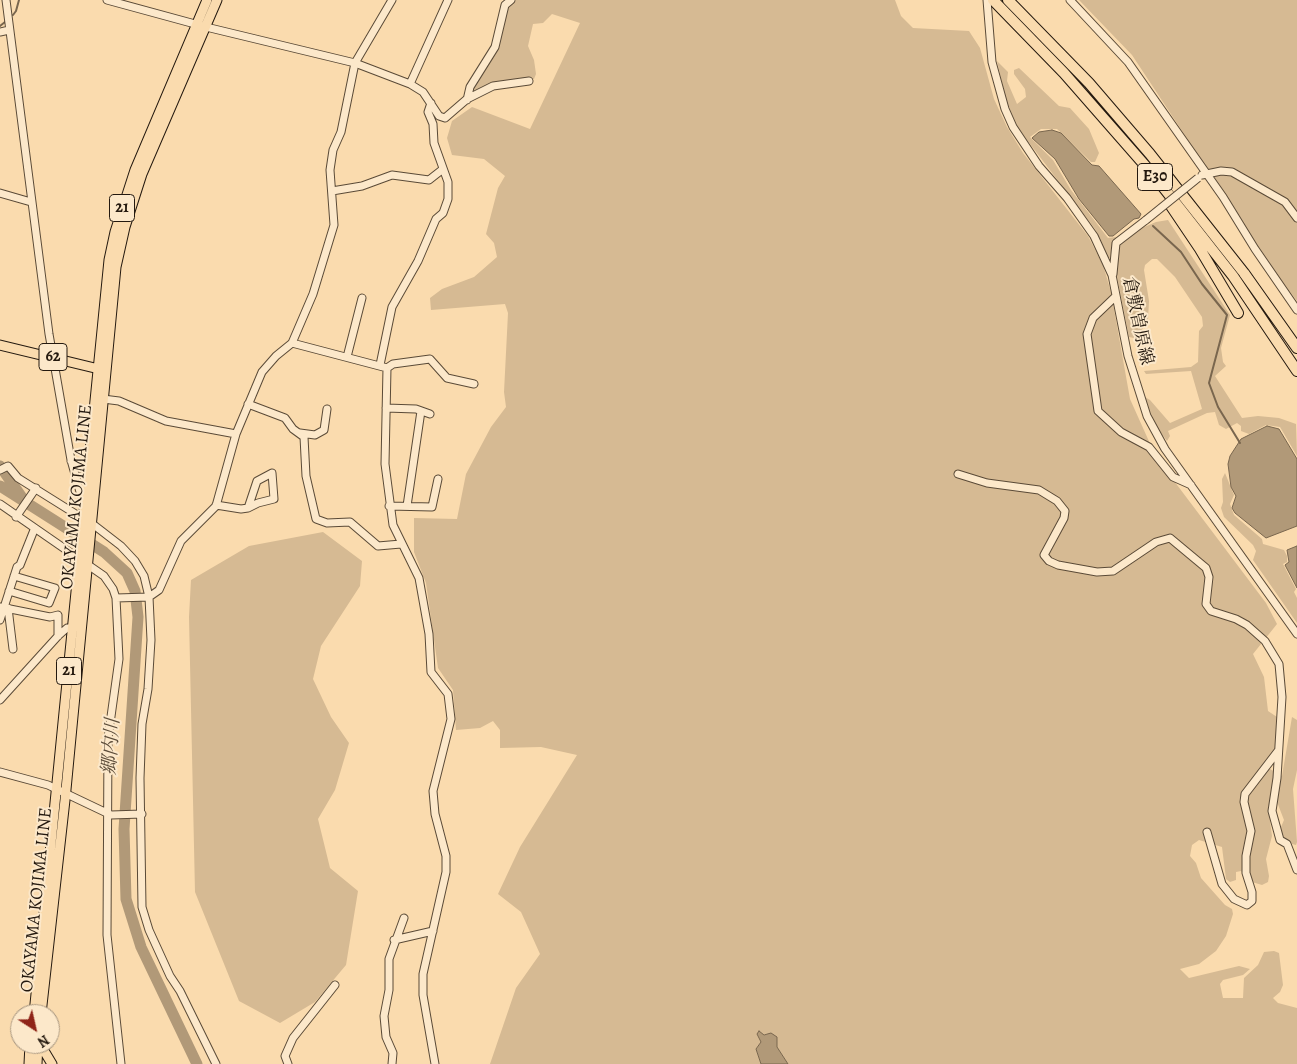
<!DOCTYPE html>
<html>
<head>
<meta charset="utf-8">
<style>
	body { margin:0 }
	#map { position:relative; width:1297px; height:1064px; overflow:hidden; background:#fadbae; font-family:Alegreya,serif }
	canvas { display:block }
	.north { position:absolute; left:10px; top:1004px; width:50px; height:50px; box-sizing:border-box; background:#fce8ca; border:1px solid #a6957f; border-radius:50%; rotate:145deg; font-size:14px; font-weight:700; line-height:20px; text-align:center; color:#24190f }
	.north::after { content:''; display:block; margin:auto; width:18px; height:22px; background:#8f2418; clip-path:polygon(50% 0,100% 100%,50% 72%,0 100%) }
</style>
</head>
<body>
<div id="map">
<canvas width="1297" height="1064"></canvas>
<div class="north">N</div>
</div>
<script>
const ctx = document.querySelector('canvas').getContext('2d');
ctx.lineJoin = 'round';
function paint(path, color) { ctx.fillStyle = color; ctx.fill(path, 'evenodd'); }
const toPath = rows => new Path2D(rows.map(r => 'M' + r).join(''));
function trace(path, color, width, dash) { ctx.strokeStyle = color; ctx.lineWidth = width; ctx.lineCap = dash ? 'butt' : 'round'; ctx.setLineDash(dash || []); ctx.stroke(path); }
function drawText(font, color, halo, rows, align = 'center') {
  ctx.font = font + ' Alegreya,"Noto Serif JP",serif'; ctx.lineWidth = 4; ctx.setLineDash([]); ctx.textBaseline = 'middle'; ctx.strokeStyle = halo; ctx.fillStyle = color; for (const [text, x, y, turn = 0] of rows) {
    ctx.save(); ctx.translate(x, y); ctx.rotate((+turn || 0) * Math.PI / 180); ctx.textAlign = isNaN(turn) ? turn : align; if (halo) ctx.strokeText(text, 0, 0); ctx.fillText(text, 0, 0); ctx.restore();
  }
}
paint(toPath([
	[516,0,895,0,901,16,913,28,969,31,980,48,994,99,1007,127,1023,153,1088,236,1103,265,1111,292,1130,399,1156,457,1266,603,1277,624,1253,654,1264,677,1268,711,1277,717,1276,749,1268,758,1270,769,1282,776,1292,717,1297,720,1297,770,1293,789,1297,842,1296,845,1292,844,1282,838,1281,827,1284,820,1277,802,1268,806,1272,836,1266,859,1269,876,1268,882,1262,885,1252,882,1241,871,1236,872,1236,880,1230,882,1226,879,1222,847,1199,840,1192,845,1190,856,1196,863,1201,878,1225,905,1232,909,1233,914,1226,936,1216,951,1199,964,1180,969,1189,978,1239,966,1250,969,1243,975,1223,980,1220,984,1223,998,1243,998,1244,978,1258,965,1264,952,1274,951,1279,953,1283,985,1280,992,1273,998,1278,1003,1297,1008,1297,1064,788,1064,777,1047,776,1041,768,1034,757,1034,761,1042,756,1049,761,1064,490,1064,516,988,540,954,521,912,498,894,520,847,577,755,541,747,500,748,500,730,493,721,480,728,456,730,453,690,438,668,426,583,414,552,414,518,457,519,466,474,491,427,506,407,504,392,508,313,505,304,431,310,430,298,442,289,474,277,497,257,494,243,486,234,498,188,505,176,484,159,452,155,447,138,452,121,472,107,530,129,580,23,552,14,543,23,533,24,528,46,534,60,536,74,534,79,516,80,475,92,473,88,498,49,508,8],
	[1079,0,1297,0,1297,301,1275,272,1132,55],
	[997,61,1008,72,1007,81,1017,104,1026,97,1025,89,1014,74,1014,70,1019,68,1059,106,1070,108,1089,129,1099,153,1095,162,1091,162,1057,129,1041,129,1030,137,1053,160,1071,190,1108,238,1116,237,1112,247,1110,258,1108,258,1095,229,1017,127,1008,108],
	[1168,220,1230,315,1221,348,1223,362,1226,366,1215,376,1242,418,1258,416,1279,418,1296,424,1297,456,1280,427,1266,425,1249,434,1241,431,1241,426,1237,423,1226,429,1219,425,1215,412,1207,413,1168,431,1170,436,1167,441,1158,429,1143,396,1150,400,1170,423,1202,409,1191,371,1146,374,1144,371,1191,367,1198,362,1199,331,1203,326,1202,317,1175,277,1157,259,1152,259,1145,265,1144,270,1149,301,1148,320,1140,333,1134,338,1129,337,1117,277,1117,251,1120,243,1135,231,1156,222],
	[1225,473,1234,495,1230,504,1234,515,1262,539,1263,544,1284,550,1287,556,1287,562,1283,564,1296,589,1294,592,1297,598,1297,623,1253,560,1256,551,1253,545,1224,517,1221,508,1223,502,1222,479],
	[323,532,362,561,360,586,321,646,313,679,331,717,349,743,335,790,318,819,330,868,358,891,346,965,315,1002,280,1023,239,1001,195,892,189,617,191,580,249,546]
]), '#d6ba93');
const water = toPath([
	[1052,130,1061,133,1092,165,1099,166,1141,214,1139,218,1134,219,1113,236,1109,236,1079,199,1055,159,1032,138,1039,132,1052,130],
	[1267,426,1279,429,1297,459,1297,526,1266,538,1235,513,1232,508,1236,496,1231,487,1228,464,1230,456,1241,439,1267,426],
	[1297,546,1297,588,1285,565,1289,562,1287,550,1297,546],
	[759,1031,764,1035,771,1033,777,1037,777,1047,788,1064,761,1064,756,1049,761,1042,757,1034,759,1031]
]);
paint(water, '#b19978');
trace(water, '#79664e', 1);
trace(toPath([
	[13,15,16,11,19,0],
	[0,26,5,22],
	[1153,226,1181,252,1202,284,1227,315,1209,383,1218,407,1240,443]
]), '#79664e', 2);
trace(toPath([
	[0,466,23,499],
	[0,486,104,552,127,573,135,591,138,617,124,829,126,899,141,947,197,1064]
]), '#b19978', 11);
const minor = toPath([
	[6,0,49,334,71,460,84,506],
	[107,0,206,27,355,63,410,84,423,92,439,116,445,118,467,99,493,86,529,81],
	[987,0,992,62,1005,109,1013,127,1039,166,1067,198,1094,236,1112,275,1128,356,1147,416,1165,449,1297,634],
	[1070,0,1128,62,1223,197,1255,249,1297,310],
	[0,32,9,30],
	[410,84,448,0],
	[467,100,470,87,495,47,505,5,511,0],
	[1202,175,1221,171,1232,172,1285,202,1297,218],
	[332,191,362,186,392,175,429,180,443,169],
	[0,193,31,202],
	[1113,274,1116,243,1146,220],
	[1116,296,1093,318,1087,334,1098,411,1121,432,1149,447,1173,477,1191,485],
	[292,343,387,368,393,364,430,359,447,378,474,384],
	[347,357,362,298],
	[380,365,392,307,418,261,436,219,443,213,448,199,448,182,434,143,433,124,428,112,431,103],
	[387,368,385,464,393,525,419,578,429,634,431,672,448,694,451,719,433,791,435,814,446,856,446,872,423,974,423,995,435,1064],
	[103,399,119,401,166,421,236,434],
	[248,404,285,418,293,429,304,437,306,476,316,519,327,523,350,522,378,546,401,544],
	[386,408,416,409,430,414],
	[300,433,315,435,324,430,327,409],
	[71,461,81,468,87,466],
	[0,470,8,466,18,478,82,518],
	[958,474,987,483,1039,490,1057,501,1065,511,1064,518,1044,555,1049,561,1058,565,1097,572,1113,571,1156,542,1170,538,1206,568,1209,577,1206,604,1211,611,1236,619,1247,625,1265,641,1279,664,1282,697,1277,778,1272,811,1280,840,1287,844,1297,870],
	[0,504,104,576,113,589,116,598,119,659,108,738,107,935,121,1064],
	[216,505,241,509,248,508,258,503,274,499,272,473,257,481,248,508],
	[389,506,432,507,438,479],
	[407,506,421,411],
	[16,517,36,488],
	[90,522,121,546,135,561,144,576,149,597,151,640,148,689,142,724,140,778,142,907,149,930,170,976,180,991,216,1064],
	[9,591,49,603,55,588,14,576],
	[149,597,159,590,181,541,216,506,236,434,262,372,276,356,292,343,313,294,334,225,330,170,333,150,341,132,355,63,392,0],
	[116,598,149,597],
	[0,607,50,617,58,615,58,636],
	[8,608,13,649],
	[0,620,17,567,20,565,34,530],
	[0,700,58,636,67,628,72,628],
	[0,772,48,785,111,815,142,814],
	[1207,832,1222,884,1234,899,1247,905,1252,901,1252,892,1246,873,1246,856,1251,831,1244,802,1245,794,1278,751],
	[394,940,433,931],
	[288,1064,285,1056,293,1038,335,985],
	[392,1064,393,1053,386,1037,384,1016,389,990,389,959,404,918]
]);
const major = toPath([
	[0,345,103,370],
	[34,1014,109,260,115,232,135,170,207,0],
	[41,1014,65,800,116,267,125,227,142,174,217,0],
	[40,1044,52,1064],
	[29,1064,30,1044],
	[37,1064,38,1044]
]);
const highway = toPath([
	[993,0,1064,73,1156,178,1233,276,1297,371],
	[1008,0,1089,83,1150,154,1244,273,1297,348],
	[1171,206,1200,249,1238,313]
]);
trace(minor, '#5a4a37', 9);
trace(major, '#24190f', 11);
trace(highway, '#24190f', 12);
trace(minor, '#fce8ca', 7);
trace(major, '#fadbae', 9);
trace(highway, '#fadbae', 10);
const minorBridge = toPath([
	[1146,220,1198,178]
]);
trace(minorBridge, '#5a4a37', 9, []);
trace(minorBridge, '#fce8ca', 7);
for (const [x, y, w] of [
	[1155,177,35],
	[122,208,25],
	[53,357,28],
	[69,671,25]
]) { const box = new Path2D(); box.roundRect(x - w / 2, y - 13.5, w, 27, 4); ctx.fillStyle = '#fce8ca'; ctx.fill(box); trace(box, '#24190f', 1); }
drawText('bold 16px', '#24190f', null, [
	["E30",1155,177],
	["21",122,208],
	["62",53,357],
	["21",69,671]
]);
drawText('18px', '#24190f', '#fce8ca', [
	["倉敷曽原線",1137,321,78],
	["OKAYAMA KOJIMA LINE",77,497,-84],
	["OKAYAMA KOJIMA LINE",37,900,-84]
]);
drawText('italic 19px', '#5c4c39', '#fce8ca', [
	["郷内川",112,747,-86]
]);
</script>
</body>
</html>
